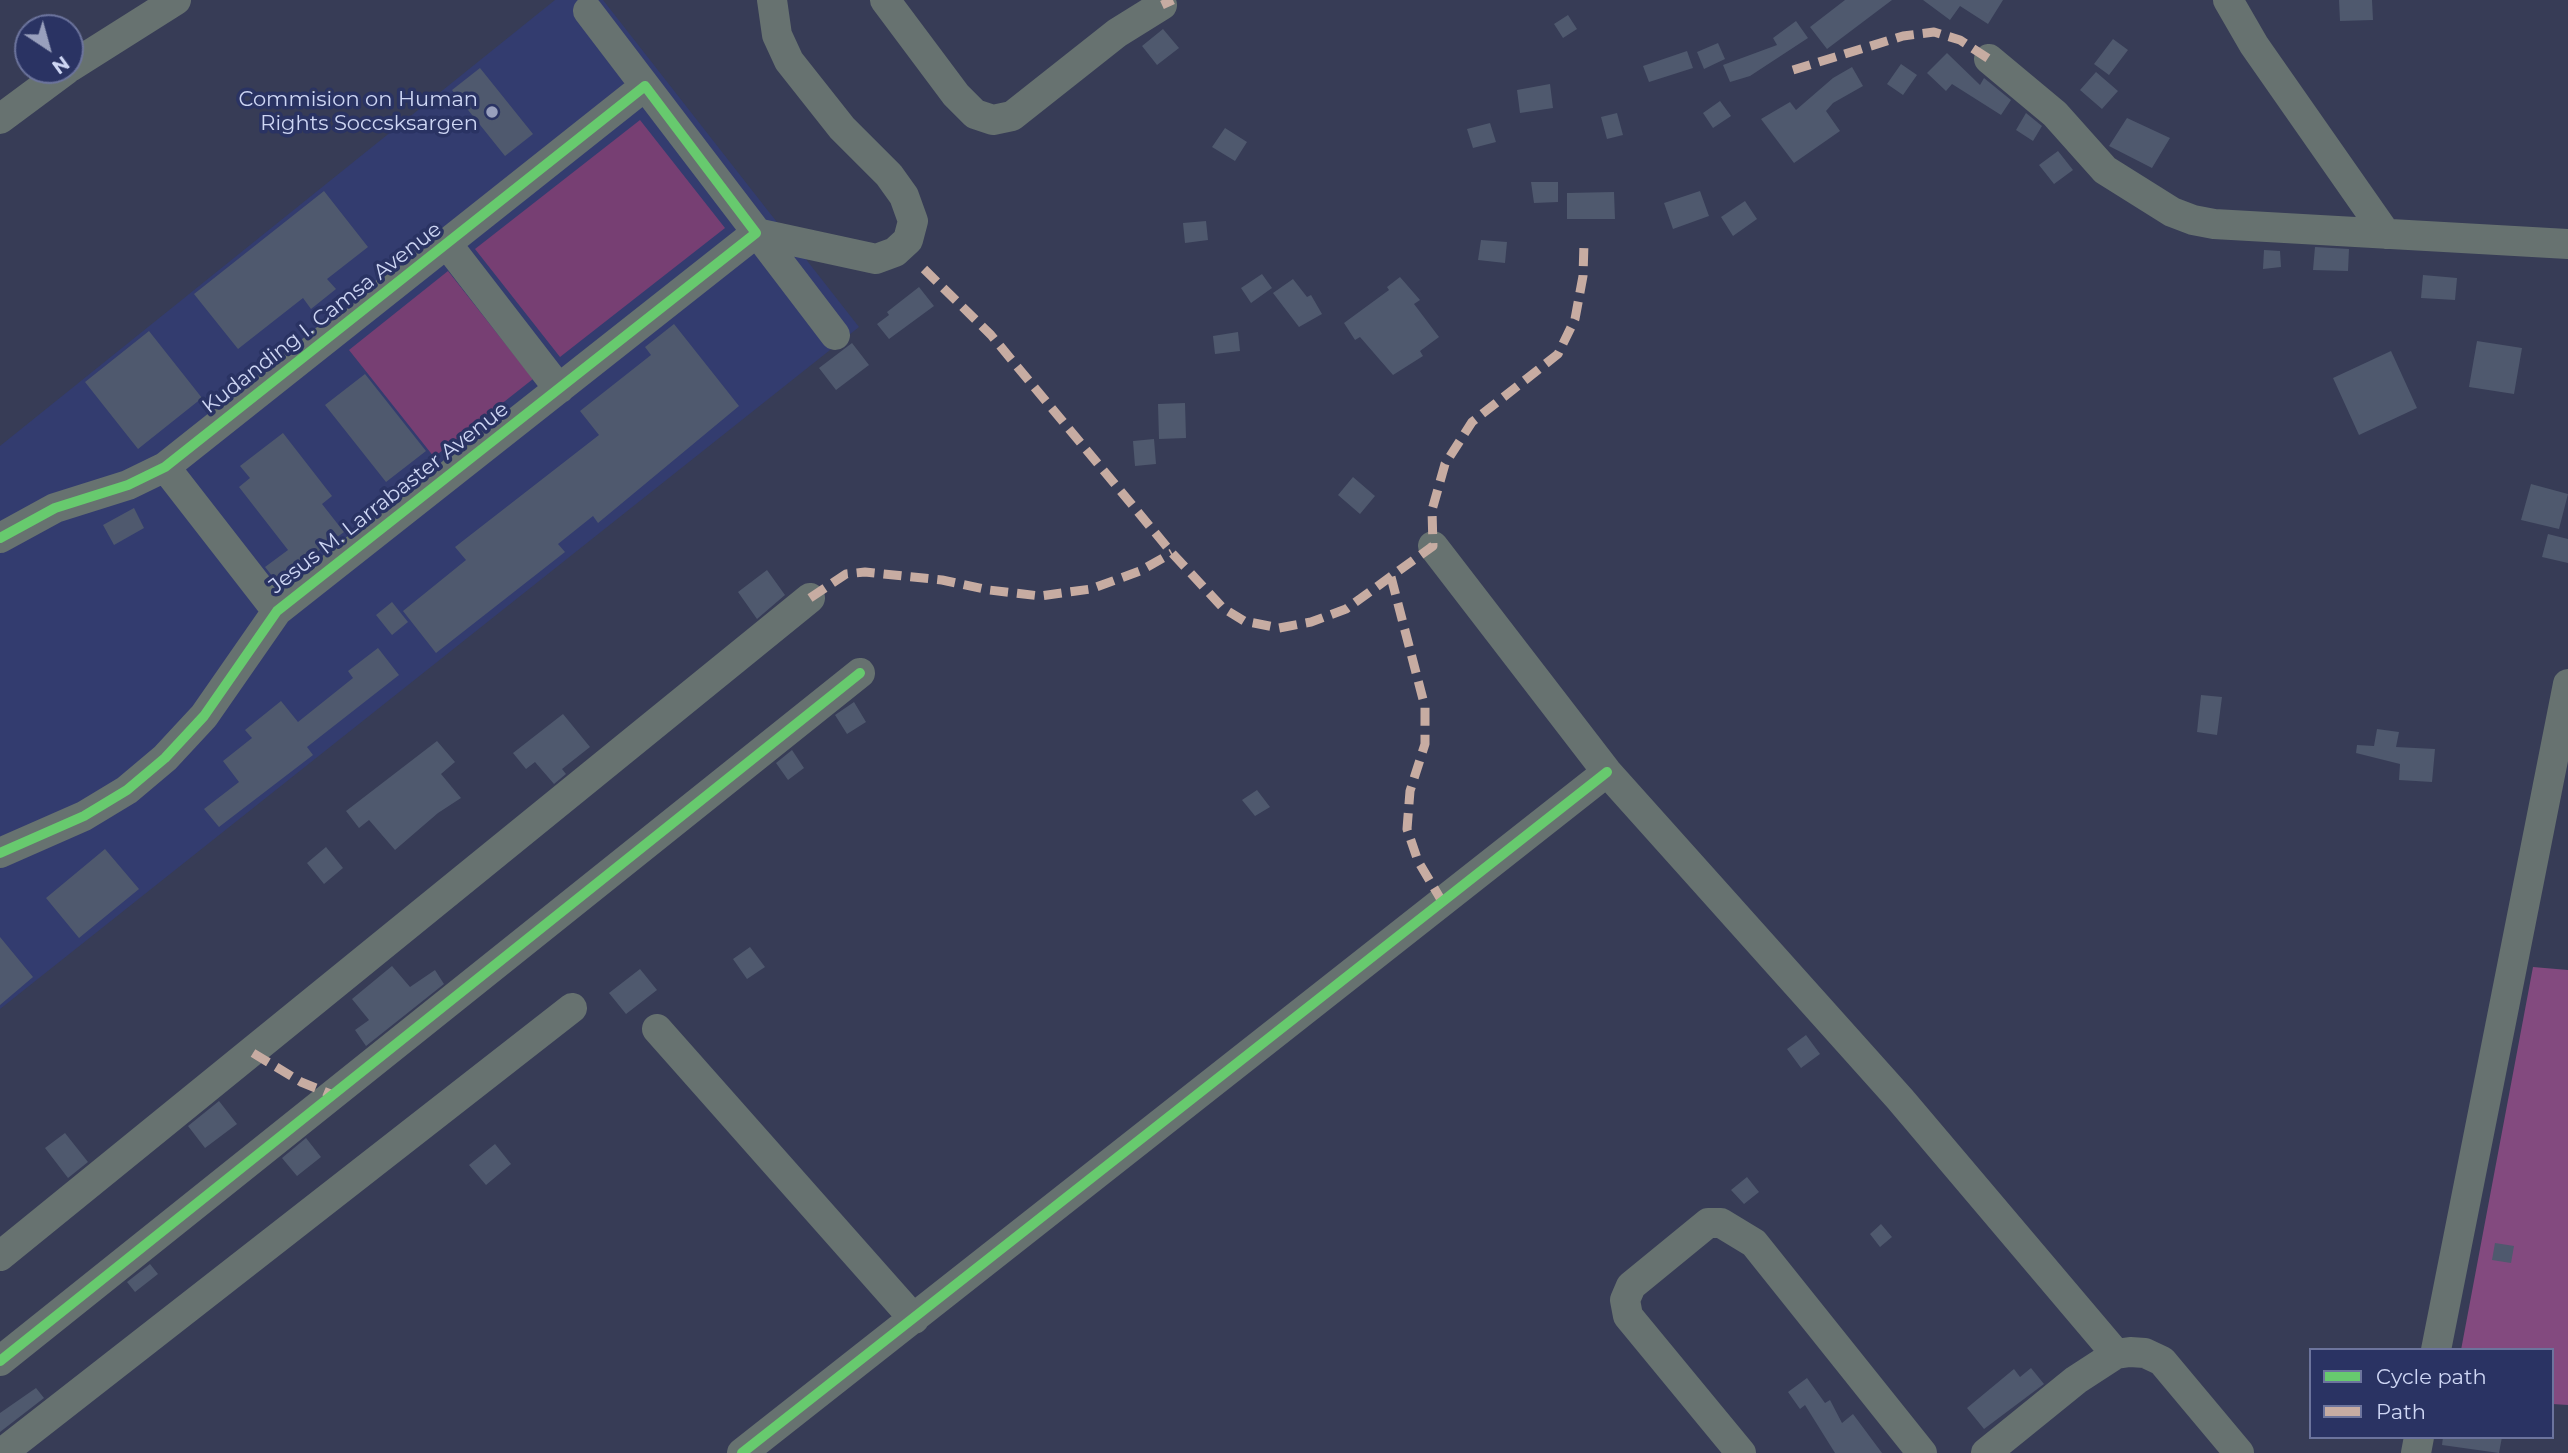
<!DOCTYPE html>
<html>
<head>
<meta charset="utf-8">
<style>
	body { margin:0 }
	#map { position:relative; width:2568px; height:1453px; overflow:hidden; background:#373c56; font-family:Montserrat,sans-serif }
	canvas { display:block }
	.legend { position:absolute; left:2309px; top:1348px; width:245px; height:91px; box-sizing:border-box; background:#2a3363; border:2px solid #6c749d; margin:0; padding:9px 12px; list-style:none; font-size:21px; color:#ced6f4 }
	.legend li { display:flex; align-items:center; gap:14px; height:35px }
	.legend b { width:35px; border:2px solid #6c749d }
	.north { position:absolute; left:14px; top:14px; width:70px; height:70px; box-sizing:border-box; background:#2a3363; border:2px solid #6c749d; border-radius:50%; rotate:144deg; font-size:19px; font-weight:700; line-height:28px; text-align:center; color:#ced6f4 }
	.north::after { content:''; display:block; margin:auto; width:24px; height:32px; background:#99a0bd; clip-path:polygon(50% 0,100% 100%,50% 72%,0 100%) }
</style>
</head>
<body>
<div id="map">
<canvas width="2568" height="1453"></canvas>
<ul class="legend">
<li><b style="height:9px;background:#67ca6e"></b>Cycle path</li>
<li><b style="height:9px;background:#c7aca2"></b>Path</li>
</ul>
<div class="north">N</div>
</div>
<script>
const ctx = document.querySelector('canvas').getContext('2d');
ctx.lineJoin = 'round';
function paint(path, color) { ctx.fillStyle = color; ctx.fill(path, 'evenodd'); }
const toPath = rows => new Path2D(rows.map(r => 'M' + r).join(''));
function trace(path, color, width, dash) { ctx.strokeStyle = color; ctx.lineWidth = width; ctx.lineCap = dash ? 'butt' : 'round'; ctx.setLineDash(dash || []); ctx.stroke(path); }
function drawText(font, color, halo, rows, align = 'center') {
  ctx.font = font + ' Montserrat,sans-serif'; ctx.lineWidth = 7; ctx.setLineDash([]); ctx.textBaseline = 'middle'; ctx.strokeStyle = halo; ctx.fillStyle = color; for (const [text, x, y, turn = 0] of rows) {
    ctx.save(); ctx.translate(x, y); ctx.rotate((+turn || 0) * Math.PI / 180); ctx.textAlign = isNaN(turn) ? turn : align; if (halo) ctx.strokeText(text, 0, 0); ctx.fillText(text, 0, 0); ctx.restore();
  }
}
paint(toPath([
	[555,0,603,0,859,327,0,1009,0,446]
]), '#333c6f');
paint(toPath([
	[640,120,725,228,560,357,475,249],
	[448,271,533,379,434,457,349,350]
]), '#773f73');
paint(toPath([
	[2533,967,2568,970,2568,1405,2552,1404,2552,1350,2461,1350]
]), '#834a7f');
paint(toPath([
	[1845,0,1892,0,1827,49,1810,27],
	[1923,0,2003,0,1988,24,1960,6,1950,20],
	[2339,0,2372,0,2373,20,2340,21],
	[1568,15,1577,29,1563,38,1554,24],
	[1796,21,1808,38,1750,76,1730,82,1723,65,1777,45,1773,38],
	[1163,29,1179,48,1157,65,1142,46],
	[2113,39,2128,50,2109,75,2094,64],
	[1718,43,1725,59,1704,69,1697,52],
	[1687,51,1693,68,1649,82,1643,66],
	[1947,53,1980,85,1984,78,2011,100,2001,115,1952,84,1946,91,1927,73],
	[1901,64,1917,75,1903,95,1887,84],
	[1852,67,1863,86,1833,103,1826,111,1840,131,1794,163,1761,119,1790,102,1796,110,1833,78],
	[480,68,533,134,505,156,452,90],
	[2096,72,2118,91,2102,109,2080,90],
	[1550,84,1553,108,1520,113,1517,90],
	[1720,101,1731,116,1713,128,1703,113],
	[1617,113,1623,135,1607,139,1601,117],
	[2026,113,2042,126,2033,141,2016,130],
	[2127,118,2170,138,2152,168,2109,146],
	[1490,123,1496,142,1473,148,1467,129],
	[1225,128,1247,142,1235,161,1212,147],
	[2058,151,2073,170,2054,184,2039,165],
	[1531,182,1558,182,1558,202,1534,203],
	[324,191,368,247,327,279,336,289,311,309,303,298,238,349,194,294],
	[1700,191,1709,216,1673,229,1664,203],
	[1614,192,1615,219,1567,219,1567,193],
	[1745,201,1757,219,1733,236,1721,217],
	[1206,221,1208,240,1185,243,1183,223],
	[1481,240,1507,242,1505,263,1478,260],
	[2315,247,2349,249,2348,271,2313,270],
	[2264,250,2280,251,2281,267,2263,269],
	[1262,274,1272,288,1251,303,1241,288],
	[2423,275,2457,278,2455,300,2421,298],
	[1400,277,1420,300,1414,304,1439,337,1420,351,1423,356,1393,375,1360,337,1355,340,1344,323,1389,290,1387,287],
	[1293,279,1307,297,1311,295,1322,314,1299,327,1273,293],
	[919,287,934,306,889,339,877,324,889,315,887,312],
	[674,324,739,406,598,523,593,516,558,544,565,552,436,653,403,611,466,560,455,547,599,435,580,411,651,355,645,347],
	[149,331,202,398,138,449,85,382],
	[1238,332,1240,351,1215,354,1213,336],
	[2477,341,2522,348,2514,394,2469,387],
	[852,343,869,365,836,390,819,368],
	[2391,351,2417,408,2359,435,2333,378],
	[365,374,426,451,386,482,325,405],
	[1185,403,1186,438,1159,439,1158,404],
	[283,433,332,496,322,504,344,532,277,582,265,567,288,550,239,487,250,478,240,466],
	[1154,439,1156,464,1135,466,1133,441],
	[1353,477,1375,496,1360,514,1338,495],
	[2531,484,2568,494,2559,529,2521,520],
	[134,508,144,528,114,545,103,525],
	[2548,534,2568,539,2568,563,2542,557],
	[767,570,785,595,757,619,738,592],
	[392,602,408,622,392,635,376,615],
	[378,648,399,675,307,747,313,755,219,827,204,809,239,782,223,761,252,738,245,730,281,701,298,722,353,678,348,671],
	[2201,695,2222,697,2217,735,2197,732],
	[854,702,866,722,847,734,835,715],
	[563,714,590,747,562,769,566,774,554,784,535,762,526,769,513,753],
	[2377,729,2399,732,2396,747,2435,749,2432,782,2399,780,2400,764,2356,753,2357,745,2374,746],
	[437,741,455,762,441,774,461,798,438,813,395,850,369,820,359,828,346,811],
	[792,750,804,768,788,780,776,763],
	[1257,790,1270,807,1255,816,1242,800],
	[326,847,343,868,324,884,307,863],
	[105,849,139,889,79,938,46,898],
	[0,937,33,977,0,1005],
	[750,947,765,967,747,979,733,959],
	[392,966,410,987,435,970,444,984,366,1046,355,1030,369,1020,352,999],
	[640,969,657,990,626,1014,609,993],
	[1806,1035,1820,1054,1801,1068,1787,1049],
	[219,1101,237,1124,205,1148,188,1126],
	[65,1133,88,1162,68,1178,45,1148],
	[306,1138,321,1157,297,1176,282,1158],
	[495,1144,511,1164,486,1185,469,1165],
	[1747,1177,1759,1192,1744,1204,1731,1190],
	[1881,1224,1892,1237,1880,1247,1870,1234],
	[2495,1243,2514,1246,2511,1263,2492,1260],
	[150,1264,158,1274,135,1292,127,1282],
	[2031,1368,2044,1384,1984,1429,1967,1408,2014,1369,2020,1377],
	[1807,1378,1825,1403,1830,1400,1842,1423,1853,1414,1882,1453,1835,1453,1805,1405,1800,1409,1788,1392],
	[36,1388,44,1398,0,1432,0,1413],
	[2443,1437,2502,1437,2499,1453,2442,1445]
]), '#4f596e');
trace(toPath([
	[885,0,956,95,975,114,993,120,1012,116,1117,33,1162,5],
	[2228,0,2254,45,2386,234],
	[588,11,835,335],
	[1989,59,2055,114,2105,170,2172,212,2193,220,2214,224,2568,244],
	[70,67,176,0],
	[0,119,66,70],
	[756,233,876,259,895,252,908,240,913,221,904,196,889,175,842,128,789,61,777,35,772,0],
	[447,244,559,389],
	[165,467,277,611],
	[0,538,55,508,128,485,165,467,645,86],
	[1433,546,1607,772,1900,1099,2116,1354],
	[0,853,84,816,127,790,165,758,204,716,277,611,756,233],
	[657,1029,914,1319],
	[0,1256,810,598],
	[2436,1350,2568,684],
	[0,1361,860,673],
	[2,1453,572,1008],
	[742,1453,1607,772],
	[1741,1453,1628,1316,1625,1300,1631,1286,1708,1223,1721,1223,1754,1243,1922,1453],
	[1986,1453,2076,1380,2116,1354,2130,1352,2145,1353,2162,1361,2239,1453],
	[2416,1453,2419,1437]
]), '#677270', 30);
trace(toPath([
	[1162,5,1173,0],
	[1793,70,1903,36,1934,32,1960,40,1989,59],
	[924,269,991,335,1172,553,1223,608,1244,621,1279,628,1311,622,1346,609,1433,546,1432,510,1445,464,1472,422,1558,354,1575,319,1583,276,1584,243],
	[1391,577,1425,707,1425,744,1410,791,1407,829,1418,861,1443,903],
	[810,598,846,574,865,572,942,580,989,590,1040,596,1091,589,1140,571,1172,553],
	[253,1053,301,1082,333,1095]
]), '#c7aca2', 9, [18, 9]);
trace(toPath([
	[0,538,55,508,128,485,165,467,645,86,756,233,277,611,204,716,165,758,127,790,84,816,0,853],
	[0,1361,860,673],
	[742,1453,1607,772]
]), '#67ca6e', 10);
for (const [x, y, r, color] of [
	[492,112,7,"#99a0bd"]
]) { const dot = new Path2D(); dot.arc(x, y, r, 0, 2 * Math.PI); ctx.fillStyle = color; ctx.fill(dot); trace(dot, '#2a3363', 2.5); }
drawText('21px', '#ced6f4', '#2a3363', [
	["Commision on Human",478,100],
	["Rights Soccsksargen",478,124]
], 'right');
drawText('21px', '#ced6f4', '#2a3363', [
	["Kudanding I. Camsa Avenue",322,318,-38],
	["Jesus M. Larrabaster Avenue",389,498,-38]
]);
</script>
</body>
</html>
